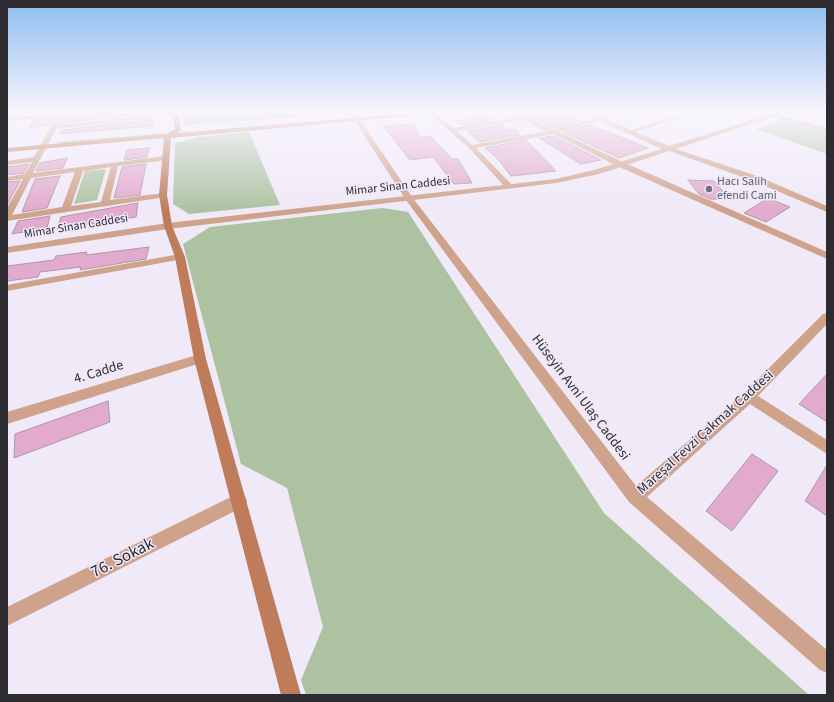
<!DOCTYPE html>
<html>
<head>
<meta charset="utf-8">
<style>
	body { margin:0 }
	#map { position:relative; width:834px; height:702px; overflow:hidden; background:#f0e9f8; font-family:"Source Sans 3",sans-serif }
	canvas { display:block }
	.frame { position:absolute; inset:0; border:8px solid #2d2a30; pointer-events:none }
</style>
</head>
<body>
<div id="map">
<canvas width="834" height="702"></canvas>
<div class="frame"></div>
</div>
<script>
const ctx = document.querySelector('canvas').getContext('2d');
ctx.lineJoin = 'round';
function paint(path, color) { ctx.fillStyle = color; ctx.fill(path, 'evenodd'); }
const toPath = rows => new Path2D(rows.map(r => 'M' + r).join(''));
function trace(path, color, width, dash) { ctx.strokeStyle = color; ctx.lineWidth = width; ctx.lineCap = dash ? 'butt' : 'round'; ctx.setLineDash(dash || []); ctx.stroke(path); }
function drawText(font, color, halo, rows, align = 'center') {
  ctx.font = font + ' "Source Sans 3",sans-serif'; ctx.lineWidth = 3; ctx.setLineDash([]); ctx.textBaseline = 'middle'; ctx.strokeStyle = halo; ctx.fillStyle = color; for (const [text, x, y, turn = 0] of rows) {
    ctx.save(); ctx.translate(x, y); ctx.rotate((+turn || 0) * Math.PI / 180); ctx.textAlign = isNaN(turn) ? turn : align; if (halo) ctx.strokeText(text, 0, 0); ctx.fillText(text, 0, 0); ctx.restore();
  }
}
paint(toPath([
	[183,112,344,112,342,114,184,125],
	[781,119,827,132,827,154,756,129],
	[249,132,280,205,189,214,173,204,175,143,199,137],
	[167,133,167,135,57,144,58,142],
	[106,169,97,200,74,204,85,171],
	[383,208,408,212,604,513,809,695,306,695,301,680,323,627,287,488,241,464,183,244,210,227]
]), '#acc2a1');
const building = toPath([
	[66,112,154,112,61,123,66,112],
	[522,112,564,112,581,121,554,128,522,112],
	[488,115,494,120,461,125,456,121,488,115],
	[54,118,50,125,30,127,34,120,54,118],
	[153,119,152,126,60,134,62,130,153,119],
	[414,124,420,138,430,136,452,159,458,159,472,183,454,184,433,157,410,160,383,126,414,124],
	[502,125,508,130,515,129,520,135,479,142,467,131,502,125],
	[590,125,613,134,648,148,619,158,563,132,590,125],
	[553,136,601,160,581,164,539,138,553,136],
	[526,140,556,171,511,176,497,158,485,148,526,140],
	[149,148,147,157,124,160,127,150,149,148],
	[67,158,63,168,36,171,40,163,67,158],
	[29,164,24,173,7,175,7,167,29,164],
	[146,164,140,195,114,198,122,167,146,164],
	[60,176,47,208,22,212,35,179,60,176],
	[688,180,714,181,730,199,710,199,699,194,688,180],
	[20,181,9,201,7,205,7,182,20,181],
	[768,198,790,207,766,222,744,213,768,198],
	[138,203,136,217,57,229,61,217,138,203],
	[50,216,47,228,12,234,18,221,50,216],
	[149,247,146,259,80,270,81,267,40,272,38,277,7,281,7,266,54,260,56,256,87,252,86,255,149,247],
	[827,374,827,422,799,404,827,374],
	[108,401,110,422,14,458,15,434,108,401],
	[752,454,778,471,732,531,706,511,752,454],
	[827,465,827,516,805,501,827,465]
]);
paint(building, '#e2aacd');
trace(building, '#aa9aa3', 1);
paint(toPath([
	[65,112,59,125,178,112,175,115,56,129,33,173,165,156,169,158,168,160,118,166,110,200,163,193,166,193,166,197,7,221,7,208,23,179,7,181,7,177,25,174,32,162,7,165,7,161,34,157,57,116,7,121,7,117,65,112],
	[111,167,101,202,71,206,83,171,111,167],
	[75,172,62,207,12,215,31,178,75,172],
	[349,112,355,112,412,197,636,486,744,393,823,314,827,313,827,324,758,396,827,440,827,454,750,404,647,497,827,650,827,673,820,670,629,502,406,200,349,112],
	[509,112,518,112,554,130,617,112,628,112,559,132,623,162,827,252,827,259,617,166,553,134,476,148,514,187,507,189,469,148,431,115,436,114,453,128,518,117,509,112],
	[523,120,547,131,472,145,457,131,523,120],
	[686,112,696,112,631,133,626,132,686,112],
	[775,114,827,128,827,132,773,117,772,116,775,114],
	[180,254,183,255,185,257,183,259,7,291,7,285,180,254],
	[239,493,245,496,247,501,245,506,7,626,7,607,239,493]
]), '#cfa28b');
paint(toPath([
	[580,112,589,112,669,146,777,112,787,112,676,149,757,176,827,206,827,212,751,180,669,151,599,174,556,183,168,229,7,253,7,247,168,223,556,179,594,170,662,149,580,112],
	[200,354,204,356,206,359,204,362,7,424,7,412,200,354]
]), '#cfa28b');
paint(toPath([
	[172,112,178,112,181,130,177,133,424,112,452,112,171,138,167,195,172,226,185,257,206,359,301,695,281,695,194,359,175,257,164,226,159,195,164,138,7,152,7,148,166,134,175,129,172,112]
]), '#be7c5a');
const sky = ctx.createLinearGradient(0, 0, 0, 211);
sky.addColorStop(0, '#8dbef0');
sky.addColorStop(0.53, '#f8f5fc');
sky.addColorStop(1, '#f8f5fc00');
ctx.fillStyle = sky;
ctx.fillRect(0, 0, 834, 211);
for (const [x, y, r, color] of [
	[709,189,4,"#6b7280"]
]) { const dot = new Path2D(); dot.arc(x, y, r, 0, 2 * Math.PI); ctx.fillStyle = color; ctx.fill(dot); trace(dot, '#f0e9f8', 1.5); }
drawText('12px', '#5b616d', '#f0e9f8', [
	["Hacı Salih",717,182],
	["efendi Cami",717,196]
], 'left');
drawText('12px', '#2d2a30', '#f0e9f8', [
	["Mimar Sinan Caddesi",398,187,-6],
	["Mimar Sinan Caddesi",76,227,-9]
]);
drawText('14px', '#2d2a30', '#f0e9f8', [
	["4. Cadde",99,373,-17],
	["Hüseyin Avni Ulaş Caddesi",580,398,53],
	["Mareşal Fevzi Çakmak Caddesi",706,433,-42]
]);
drawText('17px', '#2d2a30', '#f0e9f8', [
	["76. Sokak",123,559,-27]
]);
</script>
</body>
</html>
